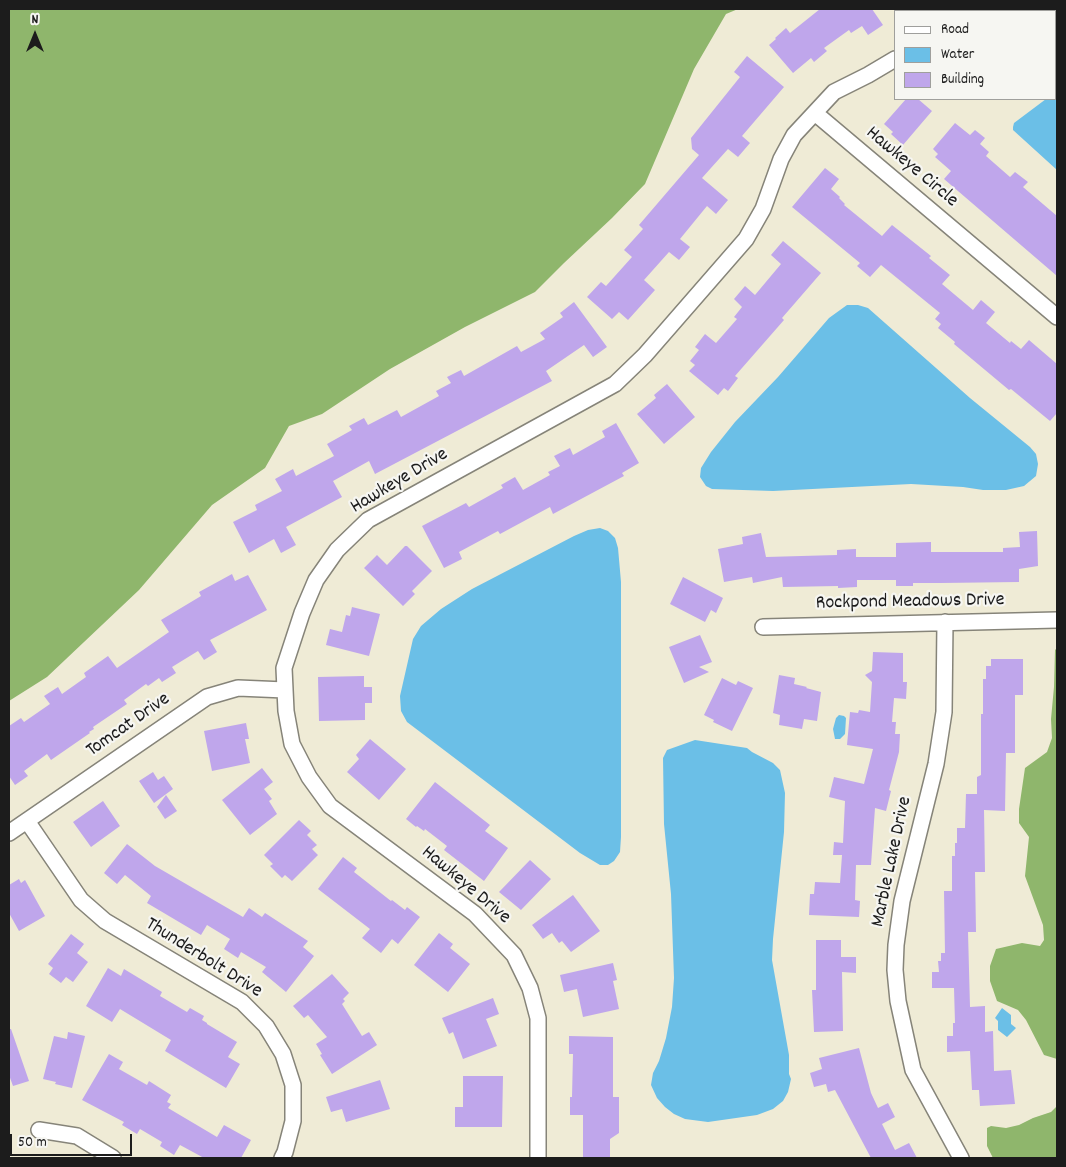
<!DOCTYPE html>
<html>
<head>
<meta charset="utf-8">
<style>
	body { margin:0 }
	#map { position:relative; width:1066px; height:1167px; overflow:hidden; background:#efebd6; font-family:Dekko,sans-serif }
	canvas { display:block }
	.frame { position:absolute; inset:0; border:10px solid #1c1c1c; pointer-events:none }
	.legend { position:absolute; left:894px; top:10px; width:162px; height:90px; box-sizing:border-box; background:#f6f6f2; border:1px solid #9f9f9c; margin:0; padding:6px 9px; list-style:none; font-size:15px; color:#1c1c1c }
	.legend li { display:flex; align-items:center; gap:10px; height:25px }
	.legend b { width:25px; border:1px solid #9f9f9c }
	.north { position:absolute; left:10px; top:10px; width:50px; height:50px; -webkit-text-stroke:4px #f6f6f2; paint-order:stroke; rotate:0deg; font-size:14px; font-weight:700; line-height:20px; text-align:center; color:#1c1c1c }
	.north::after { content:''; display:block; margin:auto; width:18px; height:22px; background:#1c1c1c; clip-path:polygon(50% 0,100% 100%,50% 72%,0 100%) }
	.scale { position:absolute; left:10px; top:1134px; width:122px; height:22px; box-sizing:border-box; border:2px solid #1c1c1c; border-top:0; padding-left:6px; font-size:15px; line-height:18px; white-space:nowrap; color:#1c1c1c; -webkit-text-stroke:4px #f6f6f2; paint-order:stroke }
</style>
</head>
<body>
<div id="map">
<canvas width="1066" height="1167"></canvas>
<div class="frame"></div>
<ul class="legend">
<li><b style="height:6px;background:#fff"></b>Road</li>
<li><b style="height:14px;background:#6bbfe7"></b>Water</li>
<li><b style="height:14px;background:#bfa6eb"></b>Building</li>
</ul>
<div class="north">N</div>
<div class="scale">50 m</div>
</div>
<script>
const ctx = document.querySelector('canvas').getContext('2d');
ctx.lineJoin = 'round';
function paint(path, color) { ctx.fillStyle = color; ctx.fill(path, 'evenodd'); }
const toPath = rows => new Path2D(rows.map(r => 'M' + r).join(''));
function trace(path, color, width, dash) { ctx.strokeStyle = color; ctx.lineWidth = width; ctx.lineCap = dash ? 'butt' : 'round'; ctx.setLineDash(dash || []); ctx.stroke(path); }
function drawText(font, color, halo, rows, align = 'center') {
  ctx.font = font + ' Dekko,sans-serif'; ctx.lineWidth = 4.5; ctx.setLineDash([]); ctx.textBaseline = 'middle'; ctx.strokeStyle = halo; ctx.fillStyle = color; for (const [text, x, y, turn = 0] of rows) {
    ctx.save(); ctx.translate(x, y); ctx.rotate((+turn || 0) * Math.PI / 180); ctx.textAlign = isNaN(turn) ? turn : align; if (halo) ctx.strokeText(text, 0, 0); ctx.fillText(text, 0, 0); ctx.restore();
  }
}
paint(toPath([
	[9,9,738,9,726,14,694,69,645,184,612,218,564,263,535,292,465,327,390,369,322,414,289,426,265,468,212,505,139,590,47,677,9,701],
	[1057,648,1057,1059,1044,1055,1026,1020,1018,1010,997,1001,990,981,990,966,996,949,1022,943,1040,946,1044,940,1043,925,1025,876,1029,837,1019,823,1019,809,1025,768,1047,752,1052,738,1051,719,1054,687,1055,650],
	[1057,1106,1057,1158,993,1158,987,1146,987,1128,991,1126,1006,1128,1019,1125,1033,1118,1051,1112]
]), '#8fb66c');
paint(toPath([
	[1057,88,1057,170,1013,130,1013,127,1014,123,1046,99,1055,99,1055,90],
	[847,305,858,305,868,308,970,398,1030,447,1036,454,1038,464,1036,476,1024,486,1006,490,983,490,963,487,911,484,773,491,712,489,706,486,700,477,701,468,711,452,735,422,778,377,829,318],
	[600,528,608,531,615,538,618,548,621,582,621,837,620,852,614,861,608,865,600,865,580,853,407,722,401,711,400,696,413,639,421,626,441,609,472,589,574,536,588,530],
	[839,715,844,716,846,718,845,734,840,739,835,739,833,729,836,718],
	[695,740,747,748,752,752,773,763,780,770,785,793,784,832,773,939,772,960,789,1055,789,1074,791,1079,788,1092,783,1101,773,1109,757,1115,708,1122,685,1119,674,1114,665,1107,657,1098,651,1085,653,1073,659,1061,666,1038,672,1007,674,978,671,894,664,824,663,758,667,750],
	[1002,1008,1011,1015,1011,1024,1016,1028,1007,1037,998,1030,998,1021,995,1018]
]), '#6bbfe7');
paint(toPath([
	[820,9,872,9,883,25,868,35,862,26,851,33,849,30,824,48,827,51,814,62,811,58,793,73,769,45,776,39,775,38,786,28,790,33],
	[747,56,784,87,742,136,750,143,738,157,728,149,702,178,728,200,716,214,707,206,680,239,690,247,679,260,669,252,644,280,655,290,628,320,619,312,612,319,587,297,601,282,606,286,632,257,624,250,643,229,639,225,699,155,692,149,691,138,740,77,734,72],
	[906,99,918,99,932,111,903,145,891,134,893,132,884,124],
	[955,123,970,135,975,130,985,138,980,144,989,152,986,156,1010,177,1015,172,1028,182,1023,187,1057,216,1057,276,944,179,951,171,935,157,938,154,933,149],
	[825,168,839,179,831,189,840,197,839,198,845,204,844,205,882,236,892,225,931,256,929,258,950,275,942,284,973,310,981,300,995,312,986,323,1010,343,1011,341,1021,349,1029,340,1057,364,1057,413,1050,421,1011,389,1009,390,954,344,955,342,938,328,941,324,935,319,940,313,881,265,870,277,857,266,860,263,792,207],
	[783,241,821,273,782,318,784,320,735,376,738,378,728,391,724,388,718,395,689,371,695,365,690,361,699,350,695,347,705,334,716,343,737,319,734,317,742,307,734,299,745,286,755,295,781,264,771,255],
	[574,302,607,347,593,357,584,345,546,371,552,381,375,474,369,461,333,481,342,497,286,527,296,545,281,553,274,539,249,553,233,522,257,510,255,505,282,491,275,479,293,469,296,476,334,456,327,444,352,430,349,426,364,418,368,425,397,410,401,417,439,396,436,391,451,383,447,377,461,370,464,376,517,346,521,352,545,339,540,333,563,317,560,313],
	[667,384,695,417,664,444,637,414,656,398,654,395],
	[616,423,639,463,622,473,624,476,553,514,550,507,500,534,498,531,459,552,462,559,444,568,422,526,466,503,469,507,503,488,501,485,515,477,523,490,550,475,548,472,560,466,554,456,570,448,573,455,605,437,602,431],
	[1037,531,1038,566,1019,569,1019,582,941,583,913,583,913,586,896,586,896,580,857,580,857,587,838,588,838,586,783,587,782,577,753,583,752,577,724,582,718,549,743,544,742,537,761,533,766,557,837,555,837,550,856,549,856,557,896,557,896,543,931,542,931,552,1003,552,1003,548,1020,547,1019,532],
	[405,546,407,546,432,571,412,591,415,594,403,606,364,568,377,555,387,565],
	[232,574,235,581,248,575,267,610,210,640,217,652,204,660,198,651,172,667,176,673,162,682,159,678,148,686,146,684,124,700,127,704,93,727,94,729,89,732,90,733,51,760,47,754,24,771,28,776,15,785,9,776,9,726,21,718,24,722,50,704,44,696,58,687,62,694,86,677,84,673,108,656,117,668,169,632,161,620,201,596,199,592],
	[683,577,723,598,716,613,711,610,705,622,670,604],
	[352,607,380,614,369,656,326,645,330,629,342,632,346,615,350,616],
	[700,635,712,662,699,667,709,672,684,683,669,647],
	[873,652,903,653,903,682,907,682,906,699,894,698,892,722,896,722,895,734,900,734,899,752,889,790,891,791,886,811,875,808,871,865,856,865,855,900,860,901,859,917,809,915,810,894,814,894,815,882,840,883,842,855,833,855,834,842,843,843,845,801,829,797,834,777,864,784,873,749,847,745,850,712,858,713,859,710,870,712,872,682,865,675,872,671],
	[991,659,1023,659,1023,695,1015,695,1015,753,1006,753,1005,811,984,810,985,872,975,872,976,932,968,932,970,1007,985,1006,985,1032,993,1031,994,1071,1011,1070,1015,1104,980,1106,979,1090,972,1090,970,1051,947,1052,947,1036,953,1036,953,1023,955,1023,954,988,932,988,932,972,939,972,938,961,941,961,941,953,945,953,944,891,952,891,952,856,955,856,955,843,957,843,957,828,965,828,966,794,977,794,977,777,981,775,981,714,983,714,983,679,986,679,986,666,991,666],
	[779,675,795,678,794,684,807,687,806,688,821,692,817,721,804,719,802,729,779,725,780,715,773,713],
	[364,676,364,687,372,687,372,703,365,703,365,720,319,721,318,677],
	[722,678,736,685,738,681,753,688,732,731,713,722,714,720,704,715],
	[246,723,249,739,245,739,250,763,212,771,204,731],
	[370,739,406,769,379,800,347,772,359,759,356,755],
	[262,768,273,782,264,789,272,799,269,801,277,814,250,835,222,800],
	[153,772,158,780,164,776,173,789,154,803,139,781],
	[435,782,490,825,485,831,508,848,484,881,444,850,447,846,425,829,424,831,417,826,416,827,406,819],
	[166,795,177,811,165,819,157,807],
	[103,801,120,826,91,847,73,822],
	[299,820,311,831,307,835,317,845,312,849,318,855,292,881,285,875,282,878,270,866,273,864,264,855],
	[127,844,155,866,243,917,249,908,262,917,265,913,308,941,303,947,314,956,286,992,262,972,266,967,241,952,238,958,224,949,230,939,207,925,201,935,147,903,151,896,125,875,117,884,104,873],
	[343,857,357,868,354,872,391,901,392,900,405,910,407,907,420,917,398,944,392,939,381,953,362,938,370,929,318,889],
	[530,860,551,879,521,910,499,892],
	[19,879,21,883,25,880,45,916,19,931,9,913,9,885],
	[573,895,600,931,571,952,562,941,559,943,552,933,543,939,532,925],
	[439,933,453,944,450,948,470,964,448,992,414,965],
	[71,934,84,944,77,953,88,962,73,982,66,977,61,983,49,974,53,968,48,964],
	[816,940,841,940,841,957,856,957,856,973,842,972,843,1031,814,1032,812,990,816,990],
	[613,963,617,980,613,981,619,1009,583,1017,577,989,564,992,560,975],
	[108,968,121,976,124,969,162,992,160,996,187,1012,190,1008,204,1016,202,1020,207,1023,207,1024,237,1042,228,1057,240,1064,226,1088,165,1051,171,1040,120,1009,112,1022,86,1006],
	[332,974,349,993,343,999,345,1001,342,1004,362,1036,369,1032,377,1045,332,1074,320,1055,322,1054,316,1044,327,1037,308,1015,304,1018,293,1006],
	[493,998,499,1014,486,1019,497,1046,463,1059,453,1032,449,1034,442,1018],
	[9,1029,11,1029,29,1081,13,1086,9,1075],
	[68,1032,85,1036,72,1088,55,1084,56,1082,43,1079,54,1036,67,1039],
	[569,1036,613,1037,613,1097,619,1097,619,1133,610,1139,610,1158,583,1158,583,1115,570,1115,570,1097,572,1097,573,1054,569,1054],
	[859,1048,871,1093,878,1108,888,1103,895,1117,882,1124,895,1150,909,1143,917,1158,871,1158,835,1090,828,1092,826,1084,814,1087,810,1073,822,1069,819,1058],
	[109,1054,123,1062,119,1069,147,1085,149,1081,171,1095,167,1102,171,1104,168,1108,217,1137,224,1125,251,1140,241,1158,204,1158,180,1145,174,1155,160,1146,162,1142,140,1129,137,1134,122,1125,124,1122,82,1100],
	[463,1076,503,1076,502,1127,455,1127,455,1107,463,1107],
	[380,1080,390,1109,346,1122,342,1109,331,1112,326,1097]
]), '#bfa6eb');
const minor = toPath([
	[965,11,968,9],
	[815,113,1057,317],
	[945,622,944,712,936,764,902,901,896,945,895,970,898,1001,913,1070,961,1158],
	[763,627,1057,620],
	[27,821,81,900,105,921,242,1002,266,1026,283,1054,293,1085,293,1121,285,1152,282,1158],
	[9,833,207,697,238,688,285,690],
	[39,1130,77,1136,113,1158],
	[538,1158,538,1018,530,988,514,955,475,914,330,806,309,777,292,744,286,711,284,668,302,613,316,580,337,550,368,520,615,384,645,355,746,239,763,209,781,159,794,135,834,92,868,75,895,59]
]);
trace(minor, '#868479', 18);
trace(minor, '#fff', 15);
drawText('20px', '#1c1c1c', '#f6f6f2', [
	["Hawkeye Circle",911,168,40],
	["Hawkeye Drive",400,482,-31],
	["Rockpond Meadows Drive",910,603,-1],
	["Tomcat Drive",129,726,-35],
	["Marble Lake Drive",893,862,-78],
	["Hawkeye Drive",465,886,40],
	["Thunderbolt Drive",203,959,32]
]);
</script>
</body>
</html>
